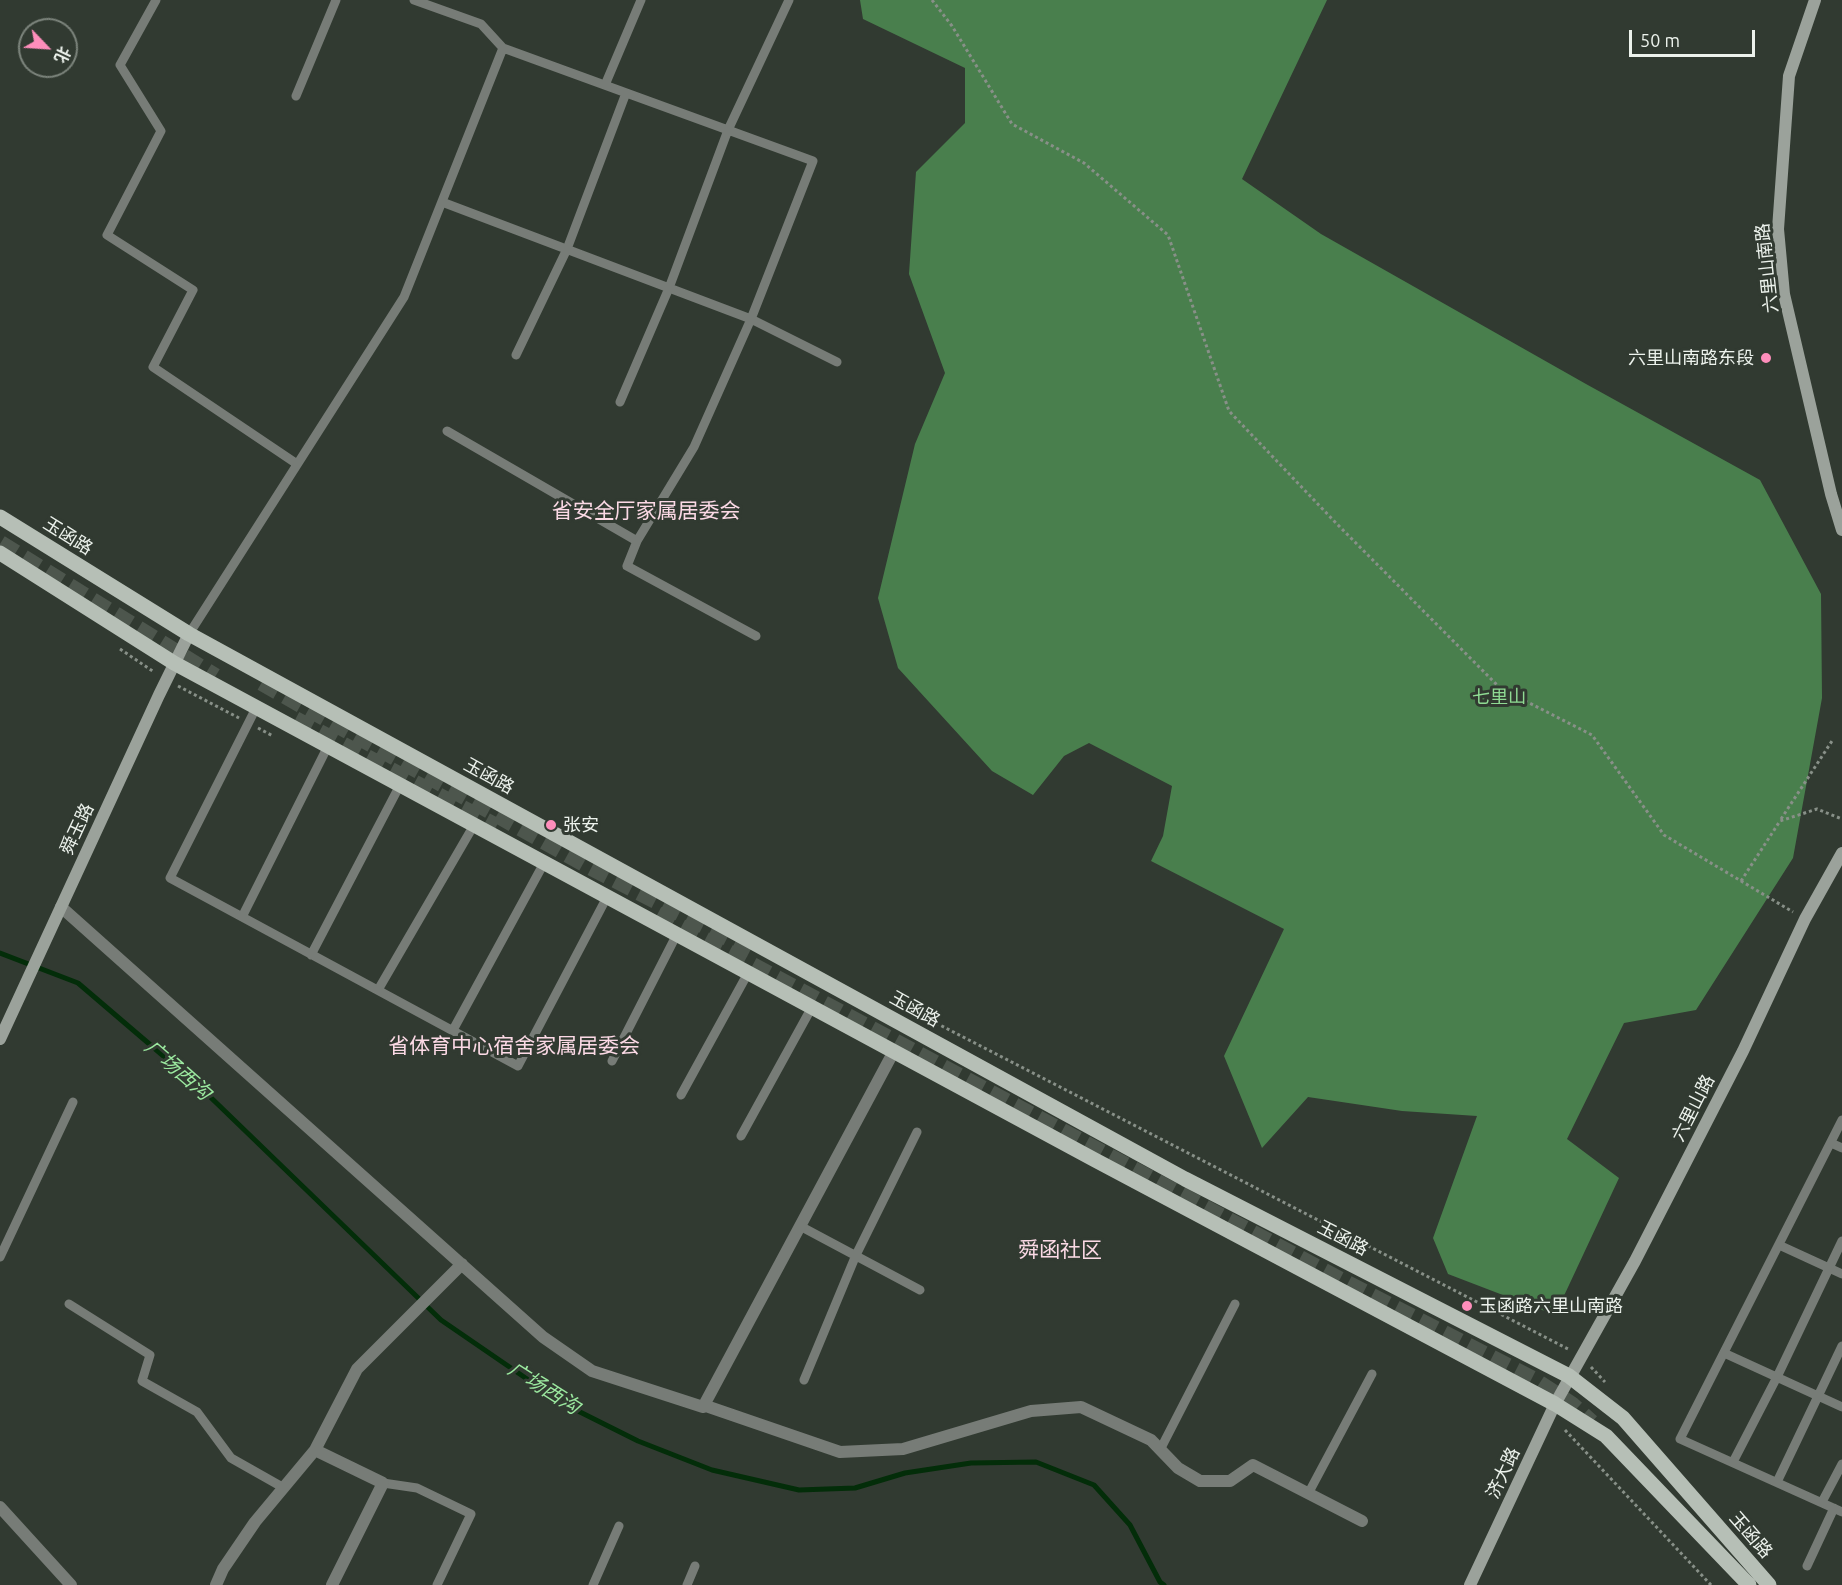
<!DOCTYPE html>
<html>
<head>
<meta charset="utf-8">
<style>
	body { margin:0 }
	#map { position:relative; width:1842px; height:1585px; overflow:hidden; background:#313a31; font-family:Ubuntu,"Noto Sans SC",sans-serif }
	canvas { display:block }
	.north { position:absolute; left:18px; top:18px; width:60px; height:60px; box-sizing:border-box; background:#313a31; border:2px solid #7c847c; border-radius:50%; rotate:115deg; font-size:16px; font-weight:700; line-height:24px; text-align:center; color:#ecf2ec }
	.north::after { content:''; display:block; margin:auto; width:21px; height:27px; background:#fe8ebb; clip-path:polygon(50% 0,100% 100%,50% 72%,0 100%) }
	.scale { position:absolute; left:1629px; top:30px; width:126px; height:27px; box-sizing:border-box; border:3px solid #ecf2ec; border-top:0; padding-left:8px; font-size:18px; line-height:21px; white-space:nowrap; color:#ecf2ec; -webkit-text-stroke:4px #313a31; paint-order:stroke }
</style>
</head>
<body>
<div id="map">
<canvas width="1842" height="1585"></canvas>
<div class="north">北</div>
<div class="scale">50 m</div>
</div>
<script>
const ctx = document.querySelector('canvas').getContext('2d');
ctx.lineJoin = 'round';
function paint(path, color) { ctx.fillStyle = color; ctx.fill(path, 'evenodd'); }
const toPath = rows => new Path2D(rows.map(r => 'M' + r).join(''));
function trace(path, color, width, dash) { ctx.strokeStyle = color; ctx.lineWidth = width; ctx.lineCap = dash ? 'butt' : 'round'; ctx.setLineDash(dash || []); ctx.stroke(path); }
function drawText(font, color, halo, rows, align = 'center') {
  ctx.font = font + ' Ubuntu,"Noto Sans SC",sans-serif'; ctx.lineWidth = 6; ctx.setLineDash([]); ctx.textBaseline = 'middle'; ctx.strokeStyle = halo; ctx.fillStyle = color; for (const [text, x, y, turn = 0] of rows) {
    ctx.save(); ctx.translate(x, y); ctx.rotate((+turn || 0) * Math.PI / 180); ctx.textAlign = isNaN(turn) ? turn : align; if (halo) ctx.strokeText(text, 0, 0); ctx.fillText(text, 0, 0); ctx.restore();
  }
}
paint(toPath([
	[860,0,1327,0,1242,179,1321,234,1586,384,1760,480,1821,594,1822,698,1793,858,1696,1010,1624,1023,1567,1139,1619,1178,1555,1315,1448,1274,1433,1238,1477,1116,1402,1111,1308,1097,1262,1148,1224,1056,1284,929,1151,861,1163,836,1172,786,1089,743,1064,756,1033,795,992,771,898,668,878,598,915,444,945,373,909,274,916,172,965,123,965,68,863,19]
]), '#497f4d');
trace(toPath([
	[0,953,78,983,202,1089,441,1320,562,1403,638,1441,712,1470,799,1490,855,1488,905,1473,971,1463,1036,1462,1094,1485,1130,1525,1160,1582,1164,1585]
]), '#032d09', 5);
trace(toPath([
	[0,544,215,677],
	[262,682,586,864,751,949],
	[295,720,496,827],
	[657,915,1337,1279,1533,1380,1571,1405,1591,1423]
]), '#4d564d', 18, [18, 9]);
trace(toPath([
	[932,0,952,26,1012,124,1084,163,1168,235,1229,411,1335,522,1500,688,1592,735,1664,835,1793,912],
	[120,649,154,672],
	[178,686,239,718],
	[258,728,273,736],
	[1781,819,1832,741],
	[1741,881,1780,821,1817,809,1842,819],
	[936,1023,1570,1350],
	[1591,1367,1605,1382],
	[1565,1430,1711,1585]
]), '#889088', 3, [3, 3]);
trace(toPath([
	[156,0,120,65,161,131,107,235,193,290,153,367,297,464],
	[414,0,481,24,503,48],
	[605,85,641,0],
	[296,96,336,0],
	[442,202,751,319,837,362],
	[516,355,567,249,626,93],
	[620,402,669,288,728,130,789,0],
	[447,431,637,541],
	[189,634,404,297,503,48,813,161,751,319,694,447,637,541,627,566,756,636],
	[256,708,170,878,518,1066,607,897],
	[242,917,328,746],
	[311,955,400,785],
	[378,990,474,825],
	[453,1030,544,863],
	[612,1061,677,934],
	[681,1095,748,973],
	[1842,1120,1680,1439,1842,1512],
	[741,1136,812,1007],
	[1831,1143,1842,1148],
	[800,1226,920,1290],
	[1779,1245,1842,1274],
	[0,1257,73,1102],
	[69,1304,150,1355,142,1381,197,1412,231,1458,284,1488],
	[1724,1353,1842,1407],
	[804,1380,856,1255,917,1132],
	[1160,1450,1235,1304],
	[1733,1462,1777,1377,1842,1241],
	[1777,1482,1842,1346],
	[383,1483,417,1488,471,1514,437,1585],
	[1308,1494,1372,1374],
	[1822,1502,1842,1464],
	[1807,1566,1834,1508],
	[593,1585,619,1526],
	[687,1585,695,1566]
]), '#777c77', 9);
trace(toPath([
	[61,907,543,1337,592,1371,703,1407,894,1051],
	[709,1407,840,1452,903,1449,1031,1411,1081,1407,1151,1440,1178,1468,1200,1481,1230,1481,1253,1465,1362,1521],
	[0,1507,71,1585],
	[216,1585,223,1569,255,1522,315,1450],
	[332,1585,383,1483,315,1450,357,1369,462,1264]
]), '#777c77', 12);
trace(toPath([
	[1815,0,1789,76,1778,229,1784,294,1831,494,1842,530],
	[0,1039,159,695,189,634],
	[1470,1585,1555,1404,1635,1261,1743,1051,1805,919,1842,853]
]), '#9ba29b', 12);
trace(toPath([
	[0,517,189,634,1185,1179,1569,1376,1623,1418,1769,1585],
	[0,553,174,663,1095,1160,1555,1404,1606,1436,1749,1585]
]), '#b6bfb6', 15);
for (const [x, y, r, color] of [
	[1766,358,6,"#fe8ebb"],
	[551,825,6,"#fe8ebb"],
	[1467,1306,6,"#fe8ebb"]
]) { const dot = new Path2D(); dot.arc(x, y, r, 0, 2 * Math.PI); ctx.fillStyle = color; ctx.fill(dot); trace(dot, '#313a31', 2); }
drawText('18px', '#ecf2ec', '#313a31', [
	["六里山南路",1767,268,-96],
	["玉函路",68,536,32],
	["玉函路",489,776,29],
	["舜玉路",77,829,-65],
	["玉函路",915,1009,29],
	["六里山路",1693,1108,-63],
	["玉函路",1343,1238,27],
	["济大路",1503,1473,-65],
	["玉函路",1751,1535,49]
]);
drawText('18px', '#ecf2ec', '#313a31', [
	["六里山南路东段",1754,358,"right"],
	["张安",563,825],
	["玉函路六里山南路",1479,1306]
], 'left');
drawText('18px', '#8fdb93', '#313a31', [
	["七里山",1499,697]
]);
drawText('italic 20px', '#9be89f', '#313a31', [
	["广场西沟",178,1070,41],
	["广场西沟",544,1388,32]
]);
drawText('21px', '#fbd9e5', '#313a31', [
	["省安全厅家属居委会",646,511],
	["省体育中心宿舍家属居委会",514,1046],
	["舜函社区",1060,1250]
]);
</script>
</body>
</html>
